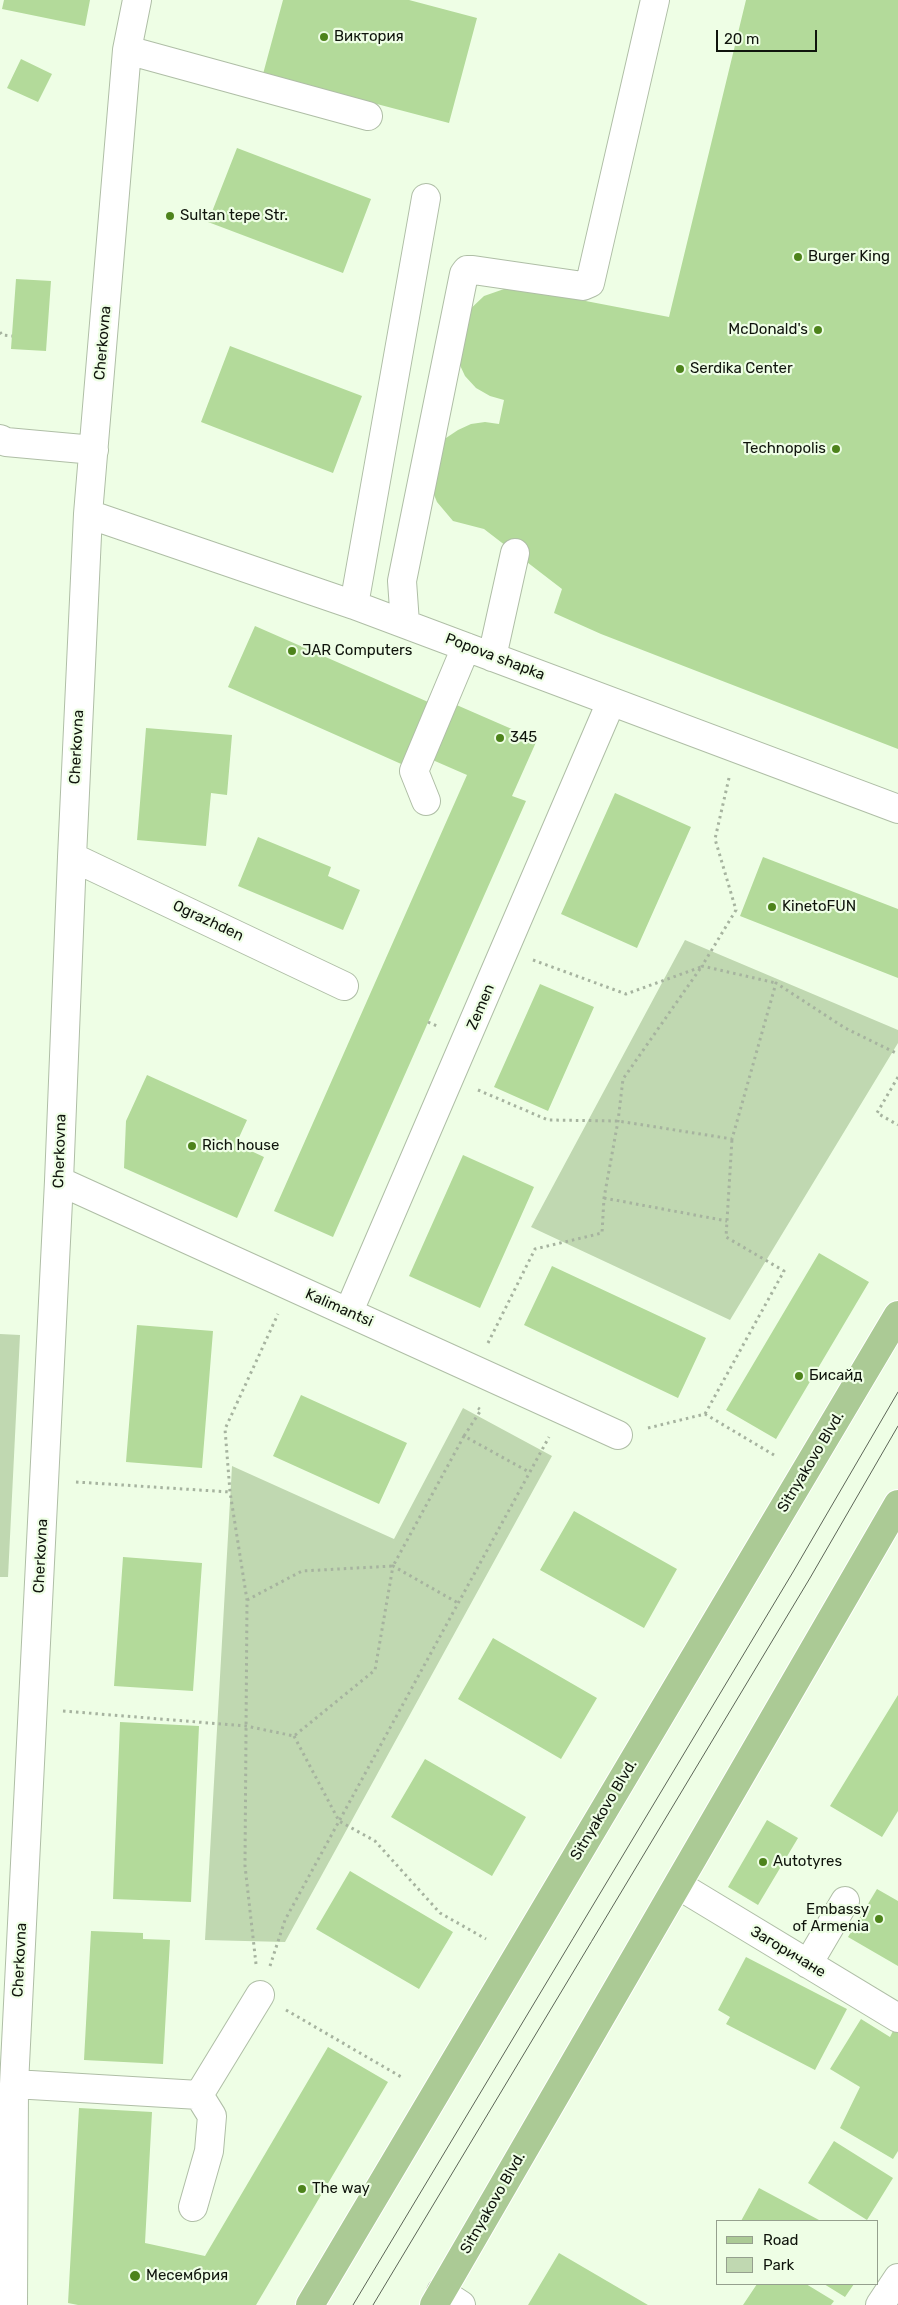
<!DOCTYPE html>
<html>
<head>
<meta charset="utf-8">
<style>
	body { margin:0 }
	#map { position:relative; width:898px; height:2305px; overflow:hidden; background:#eefee5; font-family:Rubik,sans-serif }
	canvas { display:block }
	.legend { position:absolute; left:716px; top:2220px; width:162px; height:65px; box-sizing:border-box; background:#eefee5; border:1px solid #95a08e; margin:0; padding:6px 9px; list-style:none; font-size:15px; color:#0f140c }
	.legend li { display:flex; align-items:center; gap:10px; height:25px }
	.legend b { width:25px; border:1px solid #95a08e }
	.scale { position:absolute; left:716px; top:30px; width:101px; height:22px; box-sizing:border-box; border:2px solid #0f140c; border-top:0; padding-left:6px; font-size:15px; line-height:18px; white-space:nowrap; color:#0f140c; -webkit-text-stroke:4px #eefee5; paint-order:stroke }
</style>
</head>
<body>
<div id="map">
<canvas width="898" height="2305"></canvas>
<ul class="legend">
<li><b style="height:6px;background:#abca95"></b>Road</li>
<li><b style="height:14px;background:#c0d8b1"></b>Park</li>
</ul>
<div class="scale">20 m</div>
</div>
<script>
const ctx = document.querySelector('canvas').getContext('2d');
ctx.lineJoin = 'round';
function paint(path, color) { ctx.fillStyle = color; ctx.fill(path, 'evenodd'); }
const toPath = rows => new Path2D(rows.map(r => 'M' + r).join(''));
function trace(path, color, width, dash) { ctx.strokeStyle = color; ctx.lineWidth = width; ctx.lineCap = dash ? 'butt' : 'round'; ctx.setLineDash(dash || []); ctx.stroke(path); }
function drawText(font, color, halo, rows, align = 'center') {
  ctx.font = font + ' Rubik,sans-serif'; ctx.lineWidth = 4.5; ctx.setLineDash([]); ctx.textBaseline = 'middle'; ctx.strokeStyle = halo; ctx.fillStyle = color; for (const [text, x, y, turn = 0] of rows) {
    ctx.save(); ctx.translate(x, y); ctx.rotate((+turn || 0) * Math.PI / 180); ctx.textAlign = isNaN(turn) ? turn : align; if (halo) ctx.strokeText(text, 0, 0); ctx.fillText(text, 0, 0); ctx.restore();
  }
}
paint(toPath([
	[685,940,898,1030,898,1043,730,1320,531,1227],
	[0,1334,20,1335,8,1577,0,1577],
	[463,1408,552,1456,285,1942,205,1940,232,1466,394,1539]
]), '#c0d8b1');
paint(toPath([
	[4,0,90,0,85,26,2,9],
	[283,0,409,0,477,18,449,123,263,74],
	[746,0,898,0,898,749,601,634,554,613,562,589,484,529,453,521,437,502,432,490,437,450,446,438,458,430,471,424,485,422,499,424,504,400,490,396,476,388,465,376,458,361,465,314,484,296,507,288,518,288,669,317],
	[21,59,52,74,38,102,7,88],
	[237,148,371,199,343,273,208,222],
	[16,279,51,281,46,351,11,349],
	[230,346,362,396,333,473,201,422],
	[255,626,435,705,408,767,228,687],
	[452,703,537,740,512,796,526,801,333,1237,274,1211,467,775,428,758],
	[146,728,232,735,227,795,211,793,206,846,137,840],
	[615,793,691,827,637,948,561,914],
	[258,837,331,867,328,876,360,890,343,930,238,886],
	[763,857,898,909,898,978,740,916],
	[540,984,594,1007,548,1111,494,1087],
	[147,1075,247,1120,236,1144,264,1157,237,1218,124,1168,126,1121],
	[463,1155,534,1187,480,1308,409,1276],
	[819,1253,869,1282,776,1439,726,1410],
	[552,1266,706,1338,678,1398,524,1325],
	[137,1325,213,1331,202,1468,126,1462],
	[301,1395,407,1443,379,1504,273,1456],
	[574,1511,677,1569,644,1628,540,1570],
	[123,1557,202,1563,193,1691,114,1686],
	[493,1638,597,1698,561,1759,458,1699],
	[898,1695,898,1811,882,1837,830,1806],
	[120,1722,199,1726,191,1902,113,1899],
	[425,1759,526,1817,492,1876,391,1817],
	[767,1820,798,1838,758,1905,728,1887],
	[350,1871,453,1932,419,1989,316,1929],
	[877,1889,898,1901,898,1966,848,1937],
	[91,1931,143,1933,143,1939,170,1940,163,2064,84,2060],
	[746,1957,847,2009,815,2070,726,2024,730,2017,718,2010],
	[861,2019,890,2037,894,2029,898,2032,898,2151,893,2159,840,2128,860,2087,830,2069],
	[328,2047,388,2082,256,2305,78,2305,68,2303,79,2108,152,2112,145,2243,205,2256],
	[834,2141,893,2178,867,2220,808,2183],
	[759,2188,819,2220,818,2221,741,2221],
	[559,2253,648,2305,528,2305],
	[757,2284,806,2284,834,2301,831,2305,743,2305],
	[824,2284,854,2284,845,2297]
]), '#b3da9a');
const minor = toPath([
	[127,50,368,116],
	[0,439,6,442,94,450],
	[88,514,354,605,898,809],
	[354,605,426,198],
	[405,623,402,581,464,274,467,270,473,270,583,286,590,283,655,0],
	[492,657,515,553],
	[426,801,414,771,466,647],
	[72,857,344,986],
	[59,1181,618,1435],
	[349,1311,611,702],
	[678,1885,898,2018],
	[808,1964,845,1901],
	[14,2084,199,2095,260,1995],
	[193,2207,209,2151,212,2116,199,2095],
	[441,2292,461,2305],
	[13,2305,14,2084,59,1181,72,857,88,514,127,50,137,0],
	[880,2305,898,2278]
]);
const major = toPath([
	[310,2305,898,1315],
	[434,2305,898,1504]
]);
trace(minor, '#afbea6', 30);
trace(major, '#fff', 30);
trace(toPath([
	[0,332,2,335,12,336],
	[729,778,715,839,736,910,702,966,776,983],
	[533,960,626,994,701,967],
	[428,1022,439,1027],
	[898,1077,877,1113,898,1125],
	[478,1090,548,1120,618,1121,732,1139,776,983,845,1028,898,1054],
	[604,1198,727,1221],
	[488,1343,535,1249,602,1233,604,1198,618,1121,623,1079,702,966],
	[705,1414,784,1271,726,1237,732,1139],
	[648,1428,705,1414,774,1455],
	[464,1436,481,1410,478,1408],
	[76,1482,230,1492],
	[247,1600,302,1571,393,1566,464,1436,529,1472],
	[63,1711,246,1726,294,1736,375,1670,393,1566,458,1603],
	[294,1736,339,1821,375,1841,440,1913,486,1939],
	[256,1964,245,1866,247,1600,230,1492,225,1429,278,1314],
	[270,1966,285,1920,549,1437],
	[286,2010,403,2078]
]), '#a6b39f', 3, [2.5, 4]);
trace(minor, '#fff', 28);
trace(major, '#abca95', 28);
trace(toPath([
	[353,2305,793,1572,898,1392],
	[373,2305,810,1578,898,1426]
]), '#5c6557', 1);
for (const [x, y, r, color] of [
	[324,37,5,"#4d831b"],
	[170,216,5,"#4d831b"],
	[798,257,5,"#4d831b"],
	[818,330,5,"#4d831b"],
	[680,369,5,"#4d831b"],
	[836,449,5,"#4d831b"],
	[292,651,5,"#4d831b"],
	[500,738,5,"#4d831b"],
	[772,907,5,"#4d831b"],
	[192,1146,5,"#4d831b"],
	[799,1376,5,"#4d831b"],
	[763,1862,5,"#4d831b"],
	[879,1919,5,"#4d831b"],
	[302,2189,5,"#4d831b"],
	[135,2276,6,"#4d831b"]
]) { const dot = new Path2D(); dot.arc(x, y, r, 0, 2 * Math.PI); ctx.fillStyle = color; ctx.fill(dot); trace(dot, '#eefee5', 2); }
drawText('15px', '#0f140c', '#eefee5', [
	["Виктория",334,37],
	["Sultan tepe Str.",180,216],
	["Burger King",808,257],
	["McDonald's",808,330,"right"],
	["Serdika Center",690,369],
	["Technopolis",826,449,"right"],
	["JAR Computers",302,651],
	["345",510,738],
	["KinetoFUN",782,907],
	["Rich house",202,1146],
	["Бисайд",809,1376],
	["Autotyres",773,1862],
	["Embassy",869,1910,"right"],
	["of Armenia",869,1927,"right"],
	["The way",312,2189],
	["Месембрия",146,2276]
], 'left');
drawText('15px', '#0f140c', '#eefee5', [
	["Cherkovna",103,343,-85],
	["Popova shapka",495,657,21],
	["Cherkovna",77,747,-87],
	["Ograzhden",208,921,25],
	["Zemen",481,1007,-67],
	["Cherkovna",60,1151,-88],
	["Kalimantsi",339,1308,24],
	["Sitnyakovo Blvd.",811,1462,-59],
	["Cherkovna",41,1556,-87],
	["Sitnyakovo Blvd.",604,1810,-59],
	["Загоричане",788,1952,31],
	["Cherkovna",20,1960,-87],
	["Sitnyakovo Blvd.",493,2203,-60]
]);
</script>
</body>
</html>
